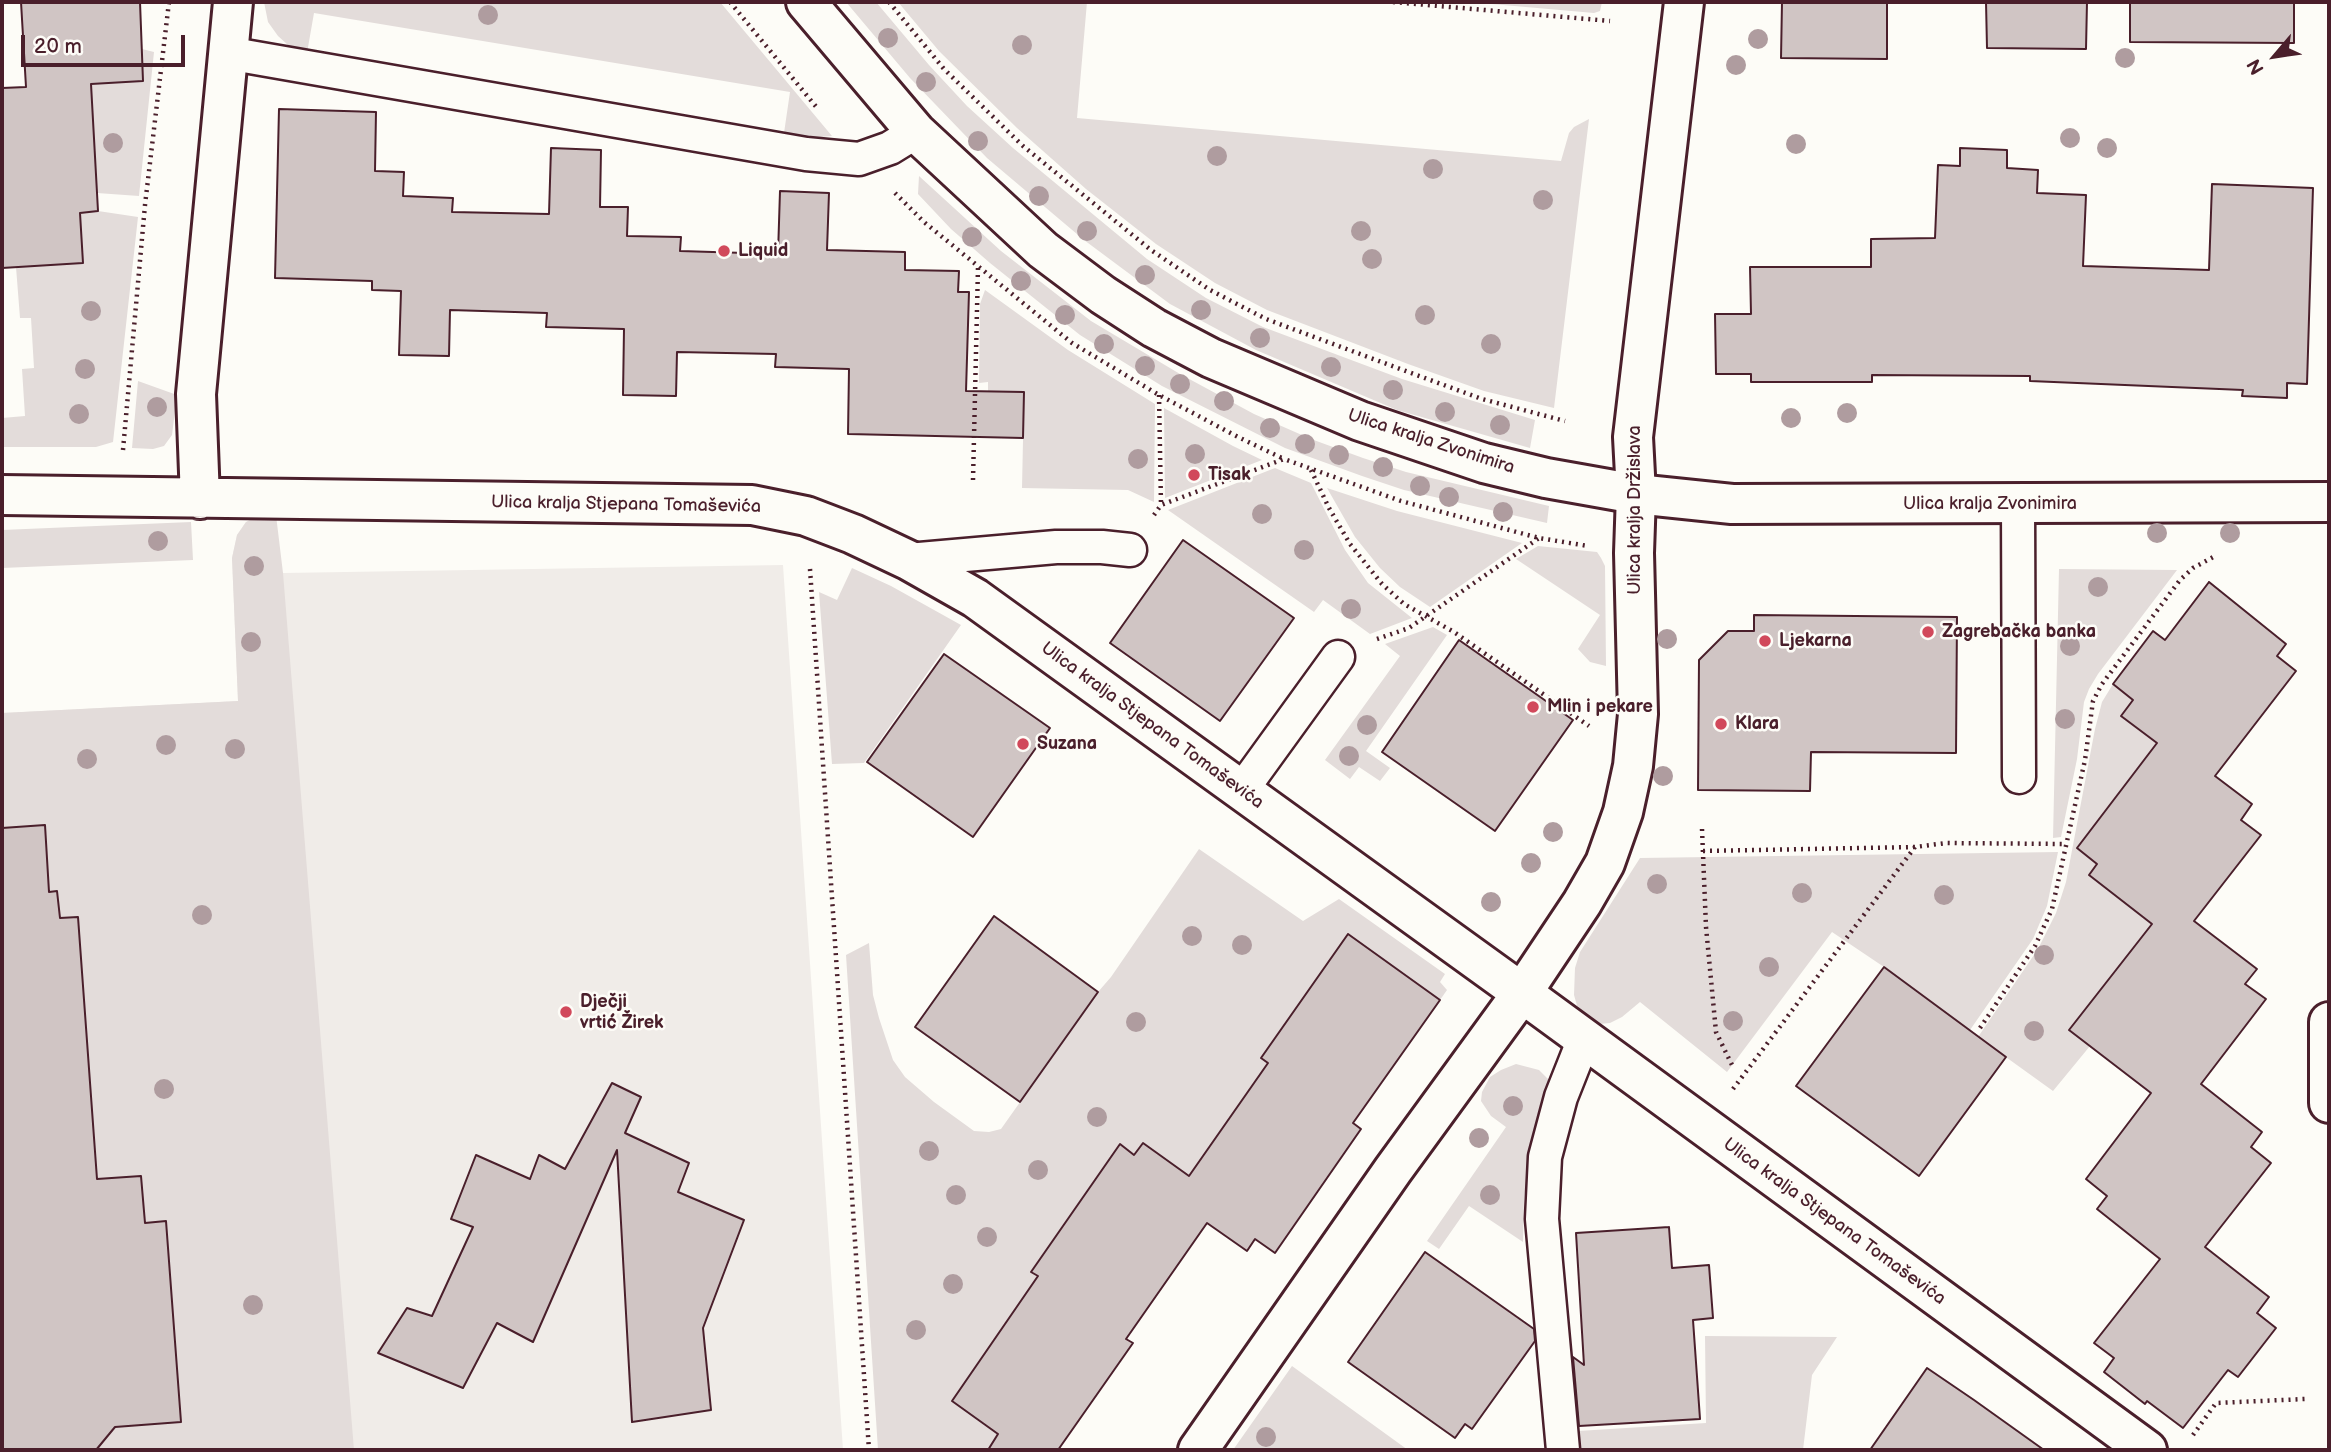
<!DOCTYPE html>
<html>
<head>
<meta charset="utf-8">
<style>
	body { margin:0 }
	#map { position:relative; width:2331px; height:1452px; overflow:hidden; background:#fdfcf7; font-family:"Balsamiq Sans",sans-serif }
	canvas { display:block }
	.frame { position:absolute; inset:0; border:4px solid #4a1f2b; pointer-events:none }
	.north { position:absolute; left:2240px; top:21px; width:70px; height:70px; -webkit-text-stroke:5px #fdfcf7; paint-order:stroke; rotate:241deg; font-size:19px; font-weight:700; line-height:28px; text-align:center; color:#4a1f2b }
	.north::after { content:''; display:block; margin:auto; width:24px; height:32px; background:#4a1f2b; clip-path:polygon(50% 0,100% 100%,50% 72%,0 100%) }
	.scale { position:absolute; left:21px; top:35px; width:164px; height:32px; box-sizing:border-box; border:4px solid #4a1f2b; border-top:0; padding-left:9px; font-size:21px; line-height:24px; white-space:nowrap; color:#4a1f2b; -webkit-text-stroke:5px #fdfcf7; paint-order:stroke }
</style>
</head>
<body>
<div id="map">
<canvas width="2331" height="1452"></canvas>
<div class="frame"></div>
<div class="north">N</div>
<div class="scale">20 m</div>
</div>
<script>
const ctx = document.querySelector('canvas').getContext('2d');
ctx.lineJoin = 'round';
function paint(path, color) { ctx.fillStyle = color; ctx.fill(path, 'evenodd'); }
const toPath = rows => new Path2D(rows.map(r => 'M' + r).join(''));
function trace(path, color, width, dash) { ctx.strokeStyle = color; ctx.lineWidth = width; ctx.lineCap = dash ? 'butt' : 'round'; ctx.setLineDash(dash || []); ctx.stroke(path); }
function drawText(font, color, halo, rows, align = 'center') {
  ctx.font = font + ' "Balsamiq Sans",sans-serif'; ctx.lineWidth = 5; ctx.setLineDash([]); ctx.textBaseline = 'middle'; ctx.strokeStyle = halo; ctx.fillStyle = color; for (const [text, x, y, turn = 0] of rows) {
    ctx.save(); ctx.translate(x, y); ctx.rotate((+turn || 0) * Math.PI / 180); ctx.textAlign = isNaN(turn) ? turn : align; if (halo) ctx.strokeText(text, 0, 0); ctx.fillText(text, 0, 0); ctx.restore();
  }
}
paint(toPath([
	[246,522,283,573,783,565,843,1450,2,1450,2,713,238,701,232,558,237,535]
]), '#f0ece8');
paint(toPath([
	[264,2,720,2,832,136,808,138,784,133,790,92,314,13,307,53,288,45,278,36,268,22],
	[846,2,876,2,929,65,967,106,1013,148,1147,259,1206,298,1263,327,1402,379,1535,420,1530,448,1397,410,1256,350,1170,304,1084,240,987,158,910,78],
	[898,2,1087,2,1077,118,1561,161,1569,133,1574,127,1589,119,1554,408,1484,391,1408,364,1267,310,1215,283,1156,244,1086,189,1017,128,939,51],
	[1469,2,1602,2,1600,11,1594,13],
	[142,49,154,52,139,196,97,193,73,84],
	[919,176,1001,251,1091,321,1180,374,1254,414,1311,439,1363,458,1406,472,1549,506,1547,523,1404,490,1362,476,1285,448,1162,386,1080,335,990,263,951,229,918,194],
	[98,211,138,217,113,442,96,447,2,447,2,418,25,416,22,369,34,368,31,318,20,318,16,267,83,263,80,213],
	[985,290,1068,350,1155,404,1154,502,1128,490,1022,488,1024,393,988,392,988,382,979,383,980,304],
	[138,381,177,395,172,435,164,446,153,449,132,448],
	[1164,408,1233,446,1262,460,1165,498],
	[1275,468,1311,483,1345,550,1368,583,1412,618,1370,634,1323,600,1314,612,1168,510],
	[1327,488,1397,511,1522,543,1430,607,1400,587,1380,568,1355,537],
	[259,515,276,515,283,573,354,1450,96,1450,115,1427,181,1422,166,1221,145,1223,141,1176,75,1181,94,1142,78,917,60,918,57,891,49,892,45,826,2,828,2,713,238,701,232,558,237,535,246,522],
	[191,522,193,560,2,568,2,530],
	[1538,546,1597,552,1601,558,1605,566,1606,666,1590,662,1578,649,1600,615,1516,559],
	[852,568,891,586,961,625,864,763,832,764,819,592,837,600],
	[2059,569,2177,570,2098,674,2089,689,2084,702,2077,759,2061,837,2053,838],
	[1433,627,1447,635,1366,751,1390,768,1380,781,1359,767,1350,779,1325,760,1400,656,1385,644],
	[2113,684,2133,700,2121,716,2164,748,2115,798,2077,848,2097,864,2089,876,2163,933,2119,966,2081,1015,2090,1046,2053,1091,1978,1037,2038,949,2056,913,2066,882,2095,729,2102,702],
	[1199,849,1303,921,1339,899,1445,974,1440,982,1447,990,1440,1000,1261,1058,1268,1063,1181,1187,1164,1158,1144,1143,1134,1155,1120,1144,1031,1271,1038,1276,952,1401,998,1434,993,1442,1005,1450,878,1450,846,955,869,943,873,995,879,1018,893,1060,905,1077,934,1102,974,1131,989,1132,1001,1129,1098,992,1111,977],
	[2058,852,2047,906,2033,939,1970,1030,1884,967,1832,932,1727,1072,1640,1002,1622,1017,1610,1023,1599,1024,1578,1009,1574,995,1575,968,1580,952,1640,858],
	[1516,1064,1539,1070,1548,1079,1550,1087,1537,1122,1530,1154,1524,1199,1523,1242,1469,1206,1439,1249,1427,1241,1506,1127,1491,1116,1481,1101,1482,1092,1490,1077,1501,1070],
	[1705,1336,1837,1337,1812,1375,1803,1450,1579,1450,1578,1431,1706,1423],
	[1292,1366,1408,1450,1233,1450]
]), '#e3dcda');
const building = toPath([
	[21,2,140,2,143,81,91,84,98,211,80,213,83,263,2,268,2,88,26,87,21,2],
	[1782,2,1887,2,1887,59,1781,58,1782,2],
	[1986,2,2087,2,2086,49,1987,48,1986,2],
	[2130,2,2294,2,2294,43,2130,42,2130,2],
	[279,109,376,112,375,171,404,172,403,196,453,198,452,212,549,214,551,148,601,150,600,207,628,207,627,236,681,237,680,251,778,254,780,191,829,193,827,250,905,252,905,270,959,271,958,292,969,292,966,391,1024,392,1023,438,848,434,849,369,775,367,776,354,677,352,676,396,623,395,624,329,546,327,547,313,450,310,449,356,399,355,401,291,372,290,372,281,275,278,279,109],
	[1960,148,2007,150,2007,168,2038,170,2037,193,2086,195,2083,266,2209,270,2212,184,2313,188,2307,384,2287,383,2287,398,2242,396,2243,390,2030,381,2030,376,1872,375,1872,382,1751,382,1751,374,1716,374,1715,314,1751,314,1750,267,1871,267,1871,239,1935,238,1938,165,1960,166,1960,148],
	[1183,540,1294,618,1220,721,1110,643,1183,540],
	[2209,582,2286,644,2277,656,2296,671,2215,776,2252,804,2241,820,2261,835,2194,921,2257,969,2245,984,2266,999,2201,1084,2262,1132,2251,1147,2271,1163,2205,1247,2269,1297,2257,1313,2276,1328,2238,1377,2228,1370,2183,1428,2147,1401,2145,1404,2104,1372,2114,1358,2094,1343,2160,1259,2097,1209,2107,1196,2086,1179,2151,1093,2069,1030,2152,924,2089,875,2097,864,2077,848,2157,743,2121,716,2133,700,2113,684,2153,631,2165,640,2209,582],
	[1754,615,1957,617,1956,753,1811,752,1810,791,1698,790,1699,660,1728,631,1754,631,1754,615],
	[1459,640,1573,720,1495,831,1382,752,1459,640],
	[944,654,1050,728,973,837,867,762,944,654],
	[45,825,49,892,57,891,60,918,78,917,97,1179,141,1176,145,1223,166,1221,181,1422,115,1427,96,1450,2,1450,2,828,45,825],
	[994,916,1098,992,1020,1102,915,1027,994,916],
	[1348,934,1440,1000,1353,1123,1361,1129,1275,1253,1255,1239,1247,1251,1207,1223,1126,1339,1133,1343,1058,1450,988,1450,998,1434,952,1401,1038,1276,1031,1272,1120,1144,1134,1155,1143,1143,1189,1176,1268,1063,1261,1058,1348,934],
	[1884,967,2006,1057,1919,1176,1796,1086,1884,967],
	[612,1083,641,1097,625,1133,689,1163,678,1192,744,1220,703,1328,711,1410,632,1422,617,1150,533,1342,497,1323,463,1388,378,1353,407,1308,432,1316,473,1227,451,1219,476,1155,530,1179,539,1155,565,1169,612,1083],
	[1669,1227,1672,1268,1709,1265,1713,1318,1693,1320,1700,1419,1579,1426,1573,1357,1584,1365,1576,1233,1669,1227],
	[1425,1252,1534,1329,1535,1341,1472,1429,1465,1424,1455,1438,1348,1362,1425,1252],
	[1927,1368,1974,1400,2044,1450,1870,1450,1927,1368]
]);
paint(building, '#d0c5c4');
trace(building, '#4a1f2b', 2);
const lane = toPath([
	[227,53,806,154,859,159,890,148,916,132],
	[2018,504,2019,777],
	[908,560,1056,547,1102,547,1130,550],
	[1241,791,1338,657],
	[1563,1450,1542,1219,1545,1157,1561,1097,1584,1039]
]);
const street = toPath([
	[2,495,752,505,806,516,853,534,908,560,975,598,1522,993,2147,1450],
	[200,499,196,394,233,2],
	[2329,1022,2329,1103],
	[1198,1450,1393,1170,1522,993,1582,903,1605,863,1623,812,1633,766,1638,714,1634,553,1636,494,1633,437,1684,2]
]);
const secondary = toPath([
	[806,2,916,132,1043,250,1103,295,1154,328,1211,358,1360,421,1484,463,1546,478,1636,494,1732,504,2329,502]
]);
trace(lane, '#4a1f2b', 37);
trace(street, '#4a1f2b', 44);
trace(secondary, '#4a1f2b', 44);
trace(toPath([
	[730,2,818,109],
	[889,2,944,69,1023,146,1151,250,1210,290,1266,319,1403,370,1482,399,1565,421],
	[1393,2,1610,21],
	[895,193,924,222,1072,343,1159,395,1238,437,1284,459],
	[1159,395,1161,505],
	[123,450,145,205,169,2],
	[1311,470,1329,508,1350,544,1382,584,1404,604,1454,632,1589,726],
	[973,480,978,267],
	[1154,515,1161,505,1284,459,1401,501,1539,538,1588,546],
	[810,569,869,1450],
	[1377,639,1409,628,1539,538],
	[1702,829,1706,927,1716,1032,1732,1065],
	[1703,851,1915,847,1946,843,2065,844],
	[1980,1028,2035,946,2052,909,2085,760,2093,701,2102,684,2180,580,2193,568,2217,555],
	[1733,1089,1915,847],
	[2193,1435,2216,1403,2305,1399]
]), '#4a1f2b', 4.5, [2, 5]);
trace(lane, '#fdfcf7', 32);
trace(street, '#fdfcf7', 38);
trace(secondary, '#fdfcf7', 38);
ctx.fillStyle = '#af9c9f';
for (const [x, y] of [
	[488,15],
	[888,38],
	[1758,39],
	[1022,45],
	[2125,58],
	[1736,65],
	[926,82],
	[2070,138],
	[978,141],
	[113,143],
	[1796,144],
	[2107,148],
	[1217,156],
	[1433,169],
	[1039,196],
	[1543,200],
	[1087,231],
	[1361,231],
	[972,237],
	[1372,259],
	[1145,275],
	[1021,281],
	[1201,310],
	[91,311],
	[1065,315],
	[1425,315],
	[1260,338],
	[1104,344],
	[1491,344],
	[1145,366],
	[1331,367],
	[85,369],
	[1180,384],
	[1393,390],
	[1224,401],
	[157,407],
	[1445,412],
	[1847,413],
	[79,414],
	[1791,418],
	[1500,425],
	[1270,428],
	[1305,444],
	[1195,454],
	[1339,455],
	[1138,459],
	[1383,467],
	[1420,486],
	[1449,497],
	[1503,512],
	[1262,514],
	[2157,533],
	[2230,533],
	[158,541],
	[1304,550],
	[254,566],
	[2098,587],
	[1351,609],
	[1667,639],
	[251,642],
	[2070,646],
	[2065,719],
	[1367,725],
	[166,745],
	[235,749],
	[1349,756],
	[87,759],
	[1663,776],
	[1553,832],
	[1531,863],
	[1657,884],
	[1802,893],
	[1944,895],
	[1491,902],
	[202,915],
	[1192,936],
	[1242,945],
	[2044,955],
	[1769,967],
	[1733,1021],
	[1136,1022],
	[2034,1031],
	[164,1089],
	[1513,1106],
	[1097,1117],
	[1479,1138],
	[929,1151],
	[1038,1170],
	[956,1195],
	[1490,1195],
	[987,1237],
	[953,1284],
	[253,1305],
	[916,1330],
	[1266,1437]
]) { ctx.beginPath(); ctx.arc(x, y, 10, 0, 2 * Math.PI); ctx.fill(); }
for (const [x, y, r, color] of [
	[724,251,7,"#d1495b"],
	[1194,475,7,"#d1495b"],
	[1928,632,7,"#d1495b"],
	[1765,641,7,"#d1495b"],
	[1533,707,7,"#d1495b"],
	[1721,724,7,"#d1495b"],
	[1023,744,7,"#d1495b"],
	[566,1012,7,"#d1495b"]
]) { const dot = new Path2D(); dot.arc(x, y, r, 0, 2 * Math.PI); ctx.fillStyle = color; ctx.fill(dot); trace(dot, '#fdfcf7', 2.5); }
drawText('bold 18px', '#4a1f2b', '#fdfcf7', [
	["Liquid",738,251],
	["Tisak",1208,475],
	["Zagrebačka banka",1942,632],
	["Ljekarna",1779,641],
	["Mlin i pekare",1547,707],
	["Klara",1735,724],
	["Suzana",1037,744],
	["Dječji",580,1002],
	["vrtić Žirek",580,1023]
], 'left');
drawText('18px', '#4a1f2b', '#fdfcf7', [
	["Ulica kralja Zvonimira",1431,442,18],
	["Ulica kralja Zvonimira",1990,504],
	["Ulica kralja Stjepana Tomaševića",626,505,1],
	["Ulica kralja Držislava",1635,510,-90],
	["Ulica kralja Stjepana Tomaševića",1152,726,36],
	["Ulica kralja Stjepana Tomaševića",1834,1222,36]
]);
</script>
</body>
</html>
